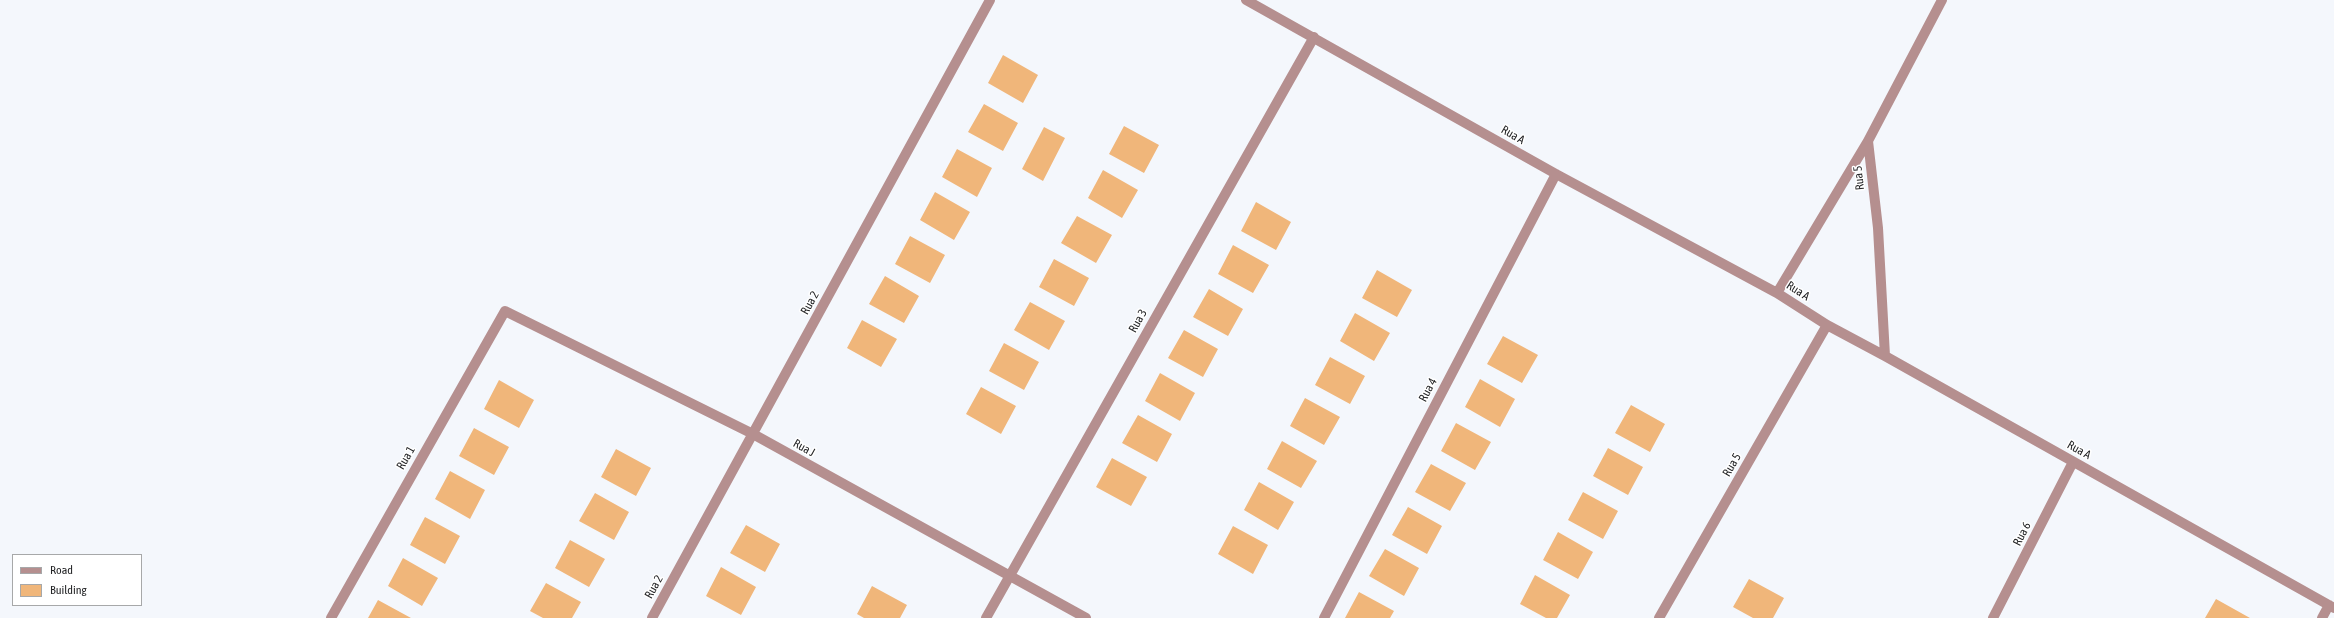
<!DOCTYPE html>
<html>
<head>
<meta charset="utf-8">
<style>
	body { margin:0 }
	#map { position:relative; width:2334px; height:618px; overflow:hidden; background:#f4f7fc; font-family:"Asap Condensed",sans-serif }
	canvas { display:block }
	.legend { position:absolute; left:12px; top:554px; width:130px; height:52px; box-sizing:border-box; background:#fff; border:1px solid #a7a8a9; margin:0; padding:5px 7px; list-style:none; font-size:12px; color:#242527 }
	.legend li { display:flex; align-items:center; gap:8px; height:20px }
	.legend b { width:20px; border:1px solid #a7a8a9 }
</style>
</head>
<body>
<div id="map">
<canvas width="2334" height="618"></canvas>
<ul class="legend">
<li><b style="height:5px;background:#b58f8f"></b>Road</li>
<li><b style="height:11px;background:#f0b67a"></b>Building</li>
</ul>
</div>
<script>
const ctx = document.querySelector('canvas').getContext('2d');
ctx.lineJoin = 'round';
function paint(path, color) { ctx.fillStyle = color; ctx.fill(path, 'evenodd'); }
const toPath = rows => new Path2D(rows.map(r => 'M' + r).join(''));
function trace(path, color, width, dash) { ctx.strokeStyle = color; ctx.lineWidth = width; ctx.lineCap = dash ? 'butt' : 'round'; ctx.setLineDash(dash || []); ctx.stroke(path); }
function drawText(font, color, halo, rows, align = 'center') {
  ctx.font = font + ' "Asap Condensed",sans-serif'; ctx.lineWidth = 3; ctx.setLineDash([]); ctx.textBaseline = 'middle'; ctx.strokeStyle = halo; ctx.fillStyle = color; for (const [text, x, y, turn = 0] of rows) {
    ctx.save(); ctx.translate(x, y); ctx.rotate((+turn || 0) * Math.PI / 180); ctx.textAlign = isNaN(turn) ? turn : align; if (halo) ctx.strokeText(text, 0, 0); ctx.fillText(text, 0, 0); ctx.restore();
  }
}
paint(toPath([
	[1003,55,1038,75,1023,103,988,83],
	[984,104,1018,123,1003,151,968,132],
	[1124,126,1159,145,1144,173,1109,154],
	[1044,127,1065,138,1043,181,1022,169],
	[957,149,992,168,977,197,942,177],
	[1103,170,1138,190,1122,218,1088,198],
	[935,192,970,212,954,240,920,220],
	[1256,202,1291,222,1276,250,1241,231],
	[1077,216,1112,235,1096,263,1061,243],
	[910,236,945,255,930,283,895,264],
	[1233,245,1269,265,1253,293,1218,274],
	[1054,259,1089,278,1074,306,1039,287],
	[1377,270,1412,290,1397,317,1362,298],
	[885,276,919,296,904,323,869,304],
	[1209,289,1243,309,1228,336,1193,317],
	[1030,302,1065,321,1049,350,1014,330],
	[1355,313,1390,333,1374,361,1340,341],
	[862,320,897,339,881,367,847,348],
	[1184,330,1218,349,1203,377,1168,358],
	[1503,336,1538,355,1522,383,1487,364],
	[1004,343,1039,362,1024,390,989,371],
	[1330,357,1365,376,1350,404,1315,385],
	[1160,373,1195,393,1180,421,1145,401],
	[1480,379,1515,399,1500,427,1465,407],
	[499,380,534,400,519,428,484,409],
	[981,387,1016,406,1001,434,966,414],
	[1305,398,1340,417,1324,445,1290,426],
	[1631,405,1665,424,1650,452,1615,433],
	[1138,415,1172,434,1157,462,1122,443],
	[1456,423,1491,442,1475,470,1441,451],
	[474,428,509,447,494,475,459,456],
	[1282,441,1317,461,1301,488,1267,469],
	[1608,448,1643,467,1628,495,1593,476],
	[616,449,651,468,636,496,601,477],
	[1112,458,1147,477,1131,506,1096,487],
	[1431,464,1466,483,1450,511,1415,492],
	[450,471,485,490,470,519,435,499],
	[1259,482,1294,502,1278,530,1244,510],
	[1583,492,1618,511,1603,539,1568,520],
	[595,493,629,512,614,540,579,521],
	[1408,507,1442,526,1427,554,1392,535],
	[425,517,460,536,445,564,410,545],
	[746,525,780,544,765,572,730,553],
	[1233,526,1268,545,1253,574,1218,554],
	[1558,532,1593,552,1578,579,1543,560],
	[570,540,605,559,589,587,555,568],
	[1385,549,1419,568,1404,596,1369,576],
	[403,558,438,578,422,606,388,586],
	[721,567,756,587,741,615,706,596],
	[1535,575,1570,595,1557,618,1546,618,1520,604],
	[1749,579,1784,598,1773,618,1753,618,1733,607],
	[546,583,581,602,572,618,543,618,530,611],
	[872,586,907,605,900,618,864,618,857,614],
	[1359,592,1394,611,1390,618,1345,618],
	[2216,599,2250,618,2205,618],
	[378,600,411,618,368,618]
]), '#f0b67a');
trace(toPath([
	[1246,0,1556,174,1777,293,1827,325,1885,356,2334,608],
	[1868,141,1878,228,1885,356],
	[1777,293,1868,141,1942,0],
	[331,618,505,311,753,434,1086,618],
	[652,618,990,0],
	[986,618,1314,37],
	[1324,618,1556,174],
	[1659,618,1827,325],
	[1993,618,2073,462],
	[2322,618,2329,605]
]), '#b58f8f', 10);
drawText('12px', '#242527', '#fff', [
	["Rua A",1513,135,30],
	["Rua 5",1859,178,-96],
	["Rua A",1798,291,32],
	["Rua 2",810,303,-61],
	["Rua 3",1138,321,-61],
	["Rua 4",1428,390,-62],
	["Rua J",804,448,29],
	["Rua A",2079,450,29],
	["Rua 1",406,458,-60],
	["Rua 5",1732,465,-60],
	["Rua 6",2022,534,-63],
	["Rua 2",654,587,-61]
]);
</script>
</body>
</html>
